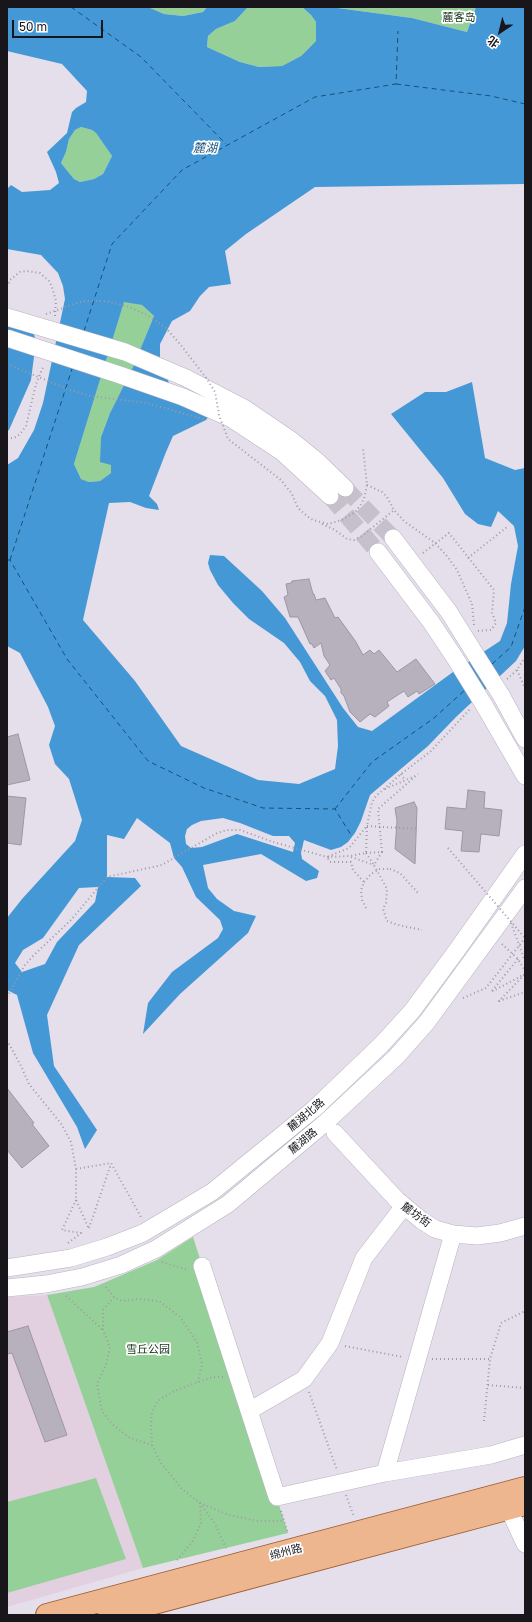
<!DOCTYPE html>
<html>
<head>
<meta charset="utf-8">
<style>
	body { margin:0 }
	#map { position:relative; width:532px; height:1622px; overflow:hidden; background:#e5deeb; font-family:"Golos Text","Noto Sans SC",sans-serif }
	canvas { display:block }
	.frame { position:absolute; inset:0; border:8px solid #18161b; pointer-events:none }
	.north { position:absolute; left:480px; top:12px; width:40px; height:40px; -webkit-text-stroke:3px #fff; paint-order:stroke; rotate:215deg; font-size:11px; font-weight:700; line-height:16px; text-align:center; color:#18161b }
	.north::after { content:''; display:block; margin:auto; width:14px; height:18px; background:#18161b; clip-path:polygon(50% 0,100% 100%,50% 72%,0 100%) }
	.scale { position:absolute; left:12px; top:20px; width:91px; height:18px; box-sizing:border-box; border:2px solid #18161b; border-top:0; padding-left:5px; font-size:12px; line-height:14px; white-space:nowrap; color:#18161b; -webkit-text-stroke:3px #fff; paint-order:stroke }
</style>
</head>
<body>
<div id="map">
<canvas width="532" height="1622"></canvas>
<div class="frame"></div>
<div class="north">北</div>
<div class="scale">50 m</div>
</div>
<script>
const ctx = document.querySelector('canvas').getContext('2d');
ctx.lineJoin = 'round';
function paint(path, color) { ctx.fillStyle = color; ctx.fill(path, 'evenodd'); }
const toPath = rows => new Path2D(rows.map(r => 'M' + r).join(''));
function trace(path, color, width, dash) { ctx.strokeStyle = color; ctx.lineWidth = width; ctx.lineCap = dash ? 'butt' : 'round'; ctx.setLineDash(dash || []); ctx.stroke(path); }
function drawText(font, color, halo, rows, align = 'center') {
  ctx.font = font + ' "Golos Text","Noto Sans SC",sans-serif'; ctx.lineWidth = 3.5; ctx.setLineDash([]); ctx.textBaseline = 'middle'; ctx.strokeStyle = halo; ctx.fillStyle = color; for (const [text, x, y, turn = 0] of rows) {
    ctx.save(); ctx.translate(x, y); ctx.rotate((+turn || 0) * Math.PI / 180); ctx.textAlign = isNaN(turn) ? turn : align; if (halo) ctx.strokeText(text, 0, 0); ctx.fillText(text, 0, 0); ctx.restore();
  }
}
paint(toPath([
	[47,1295,143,1568,7,1607,7,1297]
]), '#e2d0e1');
paint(toPath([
	[148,7,207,7,203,12,183,16,164,14],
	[248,7,302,7,311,15,316,22,316,41,301,56,282,66,259,67,240,62,207,47,208,36,216,29,235,21],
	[330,7,476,7,467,32,412,18],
	[81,127,92,130,96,133,112,156,103,174,94,179,80,182,74,179,61,163,66,152,69,139,75,130],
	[124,301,142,305,154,316,133,367,110,413,101,437,111,465,111,473,100,481,89,482,81,479,74,464],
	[193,1237,288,1533,143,1568,47,1295,94,1287,106,1282,157,1260],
	[96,1478,126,1559,7,1593,7,1502]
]), '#96d099');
paint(toPath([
	[7,7,148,7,164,14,183,16,203,12,207,7,248,7,235,21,216,29,208,36,207,47,240,62,259,67,282,66,301,56,316,41,316,22,311,15,302,7,330,7,412,18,467,32,476,7,525,7,525,184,315,187,246,234,225,251,231,284,209,287,200,296,190,311,172,321,160,344,160,359,175,399,210,415,206,420,173,436,166,452,149,496,157,504,159,510,146,508,130,502,109,503,83,620,135,681,181,746,258,780,299,784,335,769,338,746,337,720,325,696,310,681,300,662,284,643,249,619,233,603,218,585,210,570,208,563,210,555,224,556,262,591,285,618,343,708,358,727,372,731,453,672,500,641,507,623,511,584,518,546,514,526,498,511,491,527,478,524,465,514,443,478,391,414,425,392,446,392,472,382,485,458,515,470,525,468,525,646,516,661,456,717,428,746,370,795,361,821,355,833,348,842,341,847,331,850,304,840,301,853,302,859,319,871,317,878,306,881,261,854,203,865,208,888,217,899,234,911,256,916,248,933,180,994,143,1034,148,1003,172,972,218,938,223,929,220,920,196,897,182,867,174,858,170,843,137,818,124,839,107,835,107,877,135,878,141,886,79,945,47,1015,54,1066,97,1130,85,1149,77,1127,33,1053,17,995,7,990,7,918,22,899,75,841,82,820,69,779,55,764,49,745,55,726,48,707,20,653,7,646,7,465,18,458,34,430,43,403,65,299,63,286,58,273,41,255,7,249,7,189,11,185,22,192,50,190,59,183,56,172,47,152,67,133,72,112,76,108,86,102,87,91,62,64,7,51],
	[81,127,92,130,96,133,112,156,103,174,94,179,80,182,74,179,61,163,66,152,69,139,75,130],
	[124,302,142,305,154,316,133,367,110,413,101,437,100,462,111,465,111,473,100,481,89,482,81,479,74,464],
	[223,818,240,823,273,836,289,836,295,843,293,852,237,834,202,847,191,848,186,844,185,836,187,829,192,825,201,821],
	[98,887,95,902,57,942,45,964,22,972,15,963,23,950,43,938,79,888],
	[7,321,32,328,36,341,31,380,9,430,7,431]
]), '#4598d6');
trace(toPath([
	[71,7,141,57,226,144],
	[396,84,491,96,525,104],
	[84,331,112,244,182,170,315,97,396,84,398,31],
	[7,560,10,560,67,659,148,761,204,788,263,808,335,809,351,835],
	[10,560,72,369],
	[492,664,511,647,525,607],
	[335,809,372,762,434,718,465,690]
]), '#14517b', 1, [5, 4]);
const building = toPath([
	[309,579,313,594,314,594,316,600,325,598,335,618,338,617,356,642,363,655,370,650,374,654,379,650,397,672,416,659,435,684,419,694,417,691,408,697,404,691,387,702,389,706,375,717,370,714,360,722,350,712,344,696,341,693,341,689,334,678,331,680,325,671,330,665,324,656,321,643,314,648,312,644,310,644,298,617,290,617,284,597,288,595,286,584,291,583,292,581,309,579],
	[18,734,30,780,7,785,7,737,18,734],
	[468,790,485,792,484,808,502,810,499,836,481,834,479,852,461,851,463,831,445,829,447,807,466,809,468,790],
	[7,796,26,798,21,845,7,843,7,796],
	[414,802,417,808,415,864,395,849,397,821,395,808,414,802],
	[7,1088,34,1123,32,1124,49,1146,22,1168,7,1150,7,1088],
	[28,1326,67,1435,45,1442,12,1353,7,1354,7,1332,28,1326]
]);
paint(building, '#b7b0bd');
trace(building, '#9d96a3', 1);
trace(toPath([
	[345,488,393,538],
	[330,496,378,552]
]), '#c6c0cc', 17, [17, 8]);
const minor = toPath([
	[186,378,244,408,291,440,317,461,345,488],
	[183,397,230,418,282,452,330,496],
	[393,538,449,612,472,649],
	[378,552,431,622,455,658],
	[501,695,525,739],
	[484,705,525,776],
	[335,1133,397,1200,421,1220,435,1229,453,1234,477,1236,500,1233,525,1226],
	[202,1266,277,1497,385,1473,491,1455,525,1445],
	[7,1268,71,1258,107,1247,143,1233,212,1192,255,1157,314,1109,381,1045,412,1011,457,950,525,854],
	[7,1288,46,1284,82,1277,121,1265,156,1249,228,1204,326,1122,396,1057,427,1022,525,888],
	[249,1411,304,1379,330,1343,364,1258,404,1206],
	[385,1473,453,1234],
	[504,1499,525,1544]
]);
const major = toPath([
	[47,1615,525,1488],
	[109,1615,525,1504]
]);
trace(minor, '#b9b3c0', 18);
trace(major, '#9c5e34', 24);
trace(toPath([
	[7,287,10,280,20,272,27,271,40,273,49,281,52,287,56,301,55,316],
	[7,439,16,437,20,434,26,426,36,384,44,365],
	[367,485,382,492,387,497,394,510],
	[423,553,449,533,494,590,492,613,496,623,491,630,477,631],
	[468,558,507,527],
	[472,604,474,625],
	[517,670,525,688],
	[507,679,517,670,525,657],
	[401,774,405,780],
	[385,789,415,776],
	[367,826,419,829],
	[382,852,378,809,418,774],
	[366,853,382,852,374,865,387,889,386,903,383,909,387,921,398,925,422,930],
	[366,853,374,865],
	[351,857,374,865],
	[390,869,400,873,418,893],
	[366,908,362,900,361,890,364,882,353,870,351,862,330,862,327,857,349,848,366,827],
	[502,944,518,959,525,971],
	[518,959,491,992,525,974],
	[524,975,499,1001,525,992],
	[7,997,25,965,33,956,71,920,107,877,162,865,217,833,227,830,240,830,273,842,327,857,350,856,366,853,367,826,372,802,376,796,401,774,431,751,471,708],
	[463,998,486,988,525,938],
	[7,1040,21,1066,29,1084,62,1125,71,1142,76,1169,76,1200,89,1229],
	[76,1169,111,1163,141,1217],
	[89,1228,111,1164],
	[68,1243,81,1233,62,1230,76,1200],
	[162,1262,185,1269,189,1268],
	[106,1287,114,1297,122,1301,139,1299,159,1301,180,1317,197,1342,202,1364,198,1382],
	[66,1296,103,1330],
	[114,1297,103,1310,103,1330,110,1347,106,1365,97,1384,102,1411,112,1424,130,1438,152,1445],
	[345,1346,403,1357],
	[432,1359,490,1359],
	[223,1377,213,1377,198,1382,172,1392,158,1401,152,1412,151,1423,152,1445,161,1463,182,1489,200,1503,229,1515,258,1521,284,1521],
	[488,1385,525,1388],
	[309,1392,337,1470],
	[484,1421,490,1359,501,1323,525,1311],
	[346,1495,354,1517],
	[281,1511,288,1533],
	[177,1560,193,1541,201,1523,200,1503,215,1524,226,1548]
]), '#9f9aa4', 2, [1, 3]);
trace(minor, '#fff', 17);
trace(major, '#eeb68e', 22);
const minorBridge = toPath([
	[7,317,125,352,186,378],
	[7,338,117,374,183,397],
	[472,649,501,695],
	[455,658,484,705]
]);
trace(minorBridge, '#b9b3c0', 18, []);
trace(toPath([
	[46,314,83,301,106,301,127,306,147,315,165,327,180,344,207,379,215,392,219,415,228,439,281,480,292,494,298,508,307,516,313,520,328,524,342,520,355,512,360,506,364,499,367,485,363,448],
	[7,364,70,390,90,396,147,403,206,420],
	[322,524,335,530,347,539,354,540,362,536,394,510,404,521,435,543,447,556,457,570,472,604],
	[448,848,525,938],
	[364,882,371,874,380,869,390,869],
	[511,923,525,961]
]), '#9f9aa4', 2, [1, 3]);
trace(minorBridge, '#fff', 17);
drawText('11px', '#123116', '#fff', [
	["麓客岛",459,18],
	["雪丘公园",148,1350]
]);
drawText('11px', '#18161b', '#fff', [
	["麓湖北路",306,1115,-40],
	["麓湖路",303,1141,-40],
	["麓坊街",416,1215,36],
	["绵州路",286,1552,-15]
]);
drawText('italic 12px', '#14517b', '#fff', [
	["麓湖",205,148]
]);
</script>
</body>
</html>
